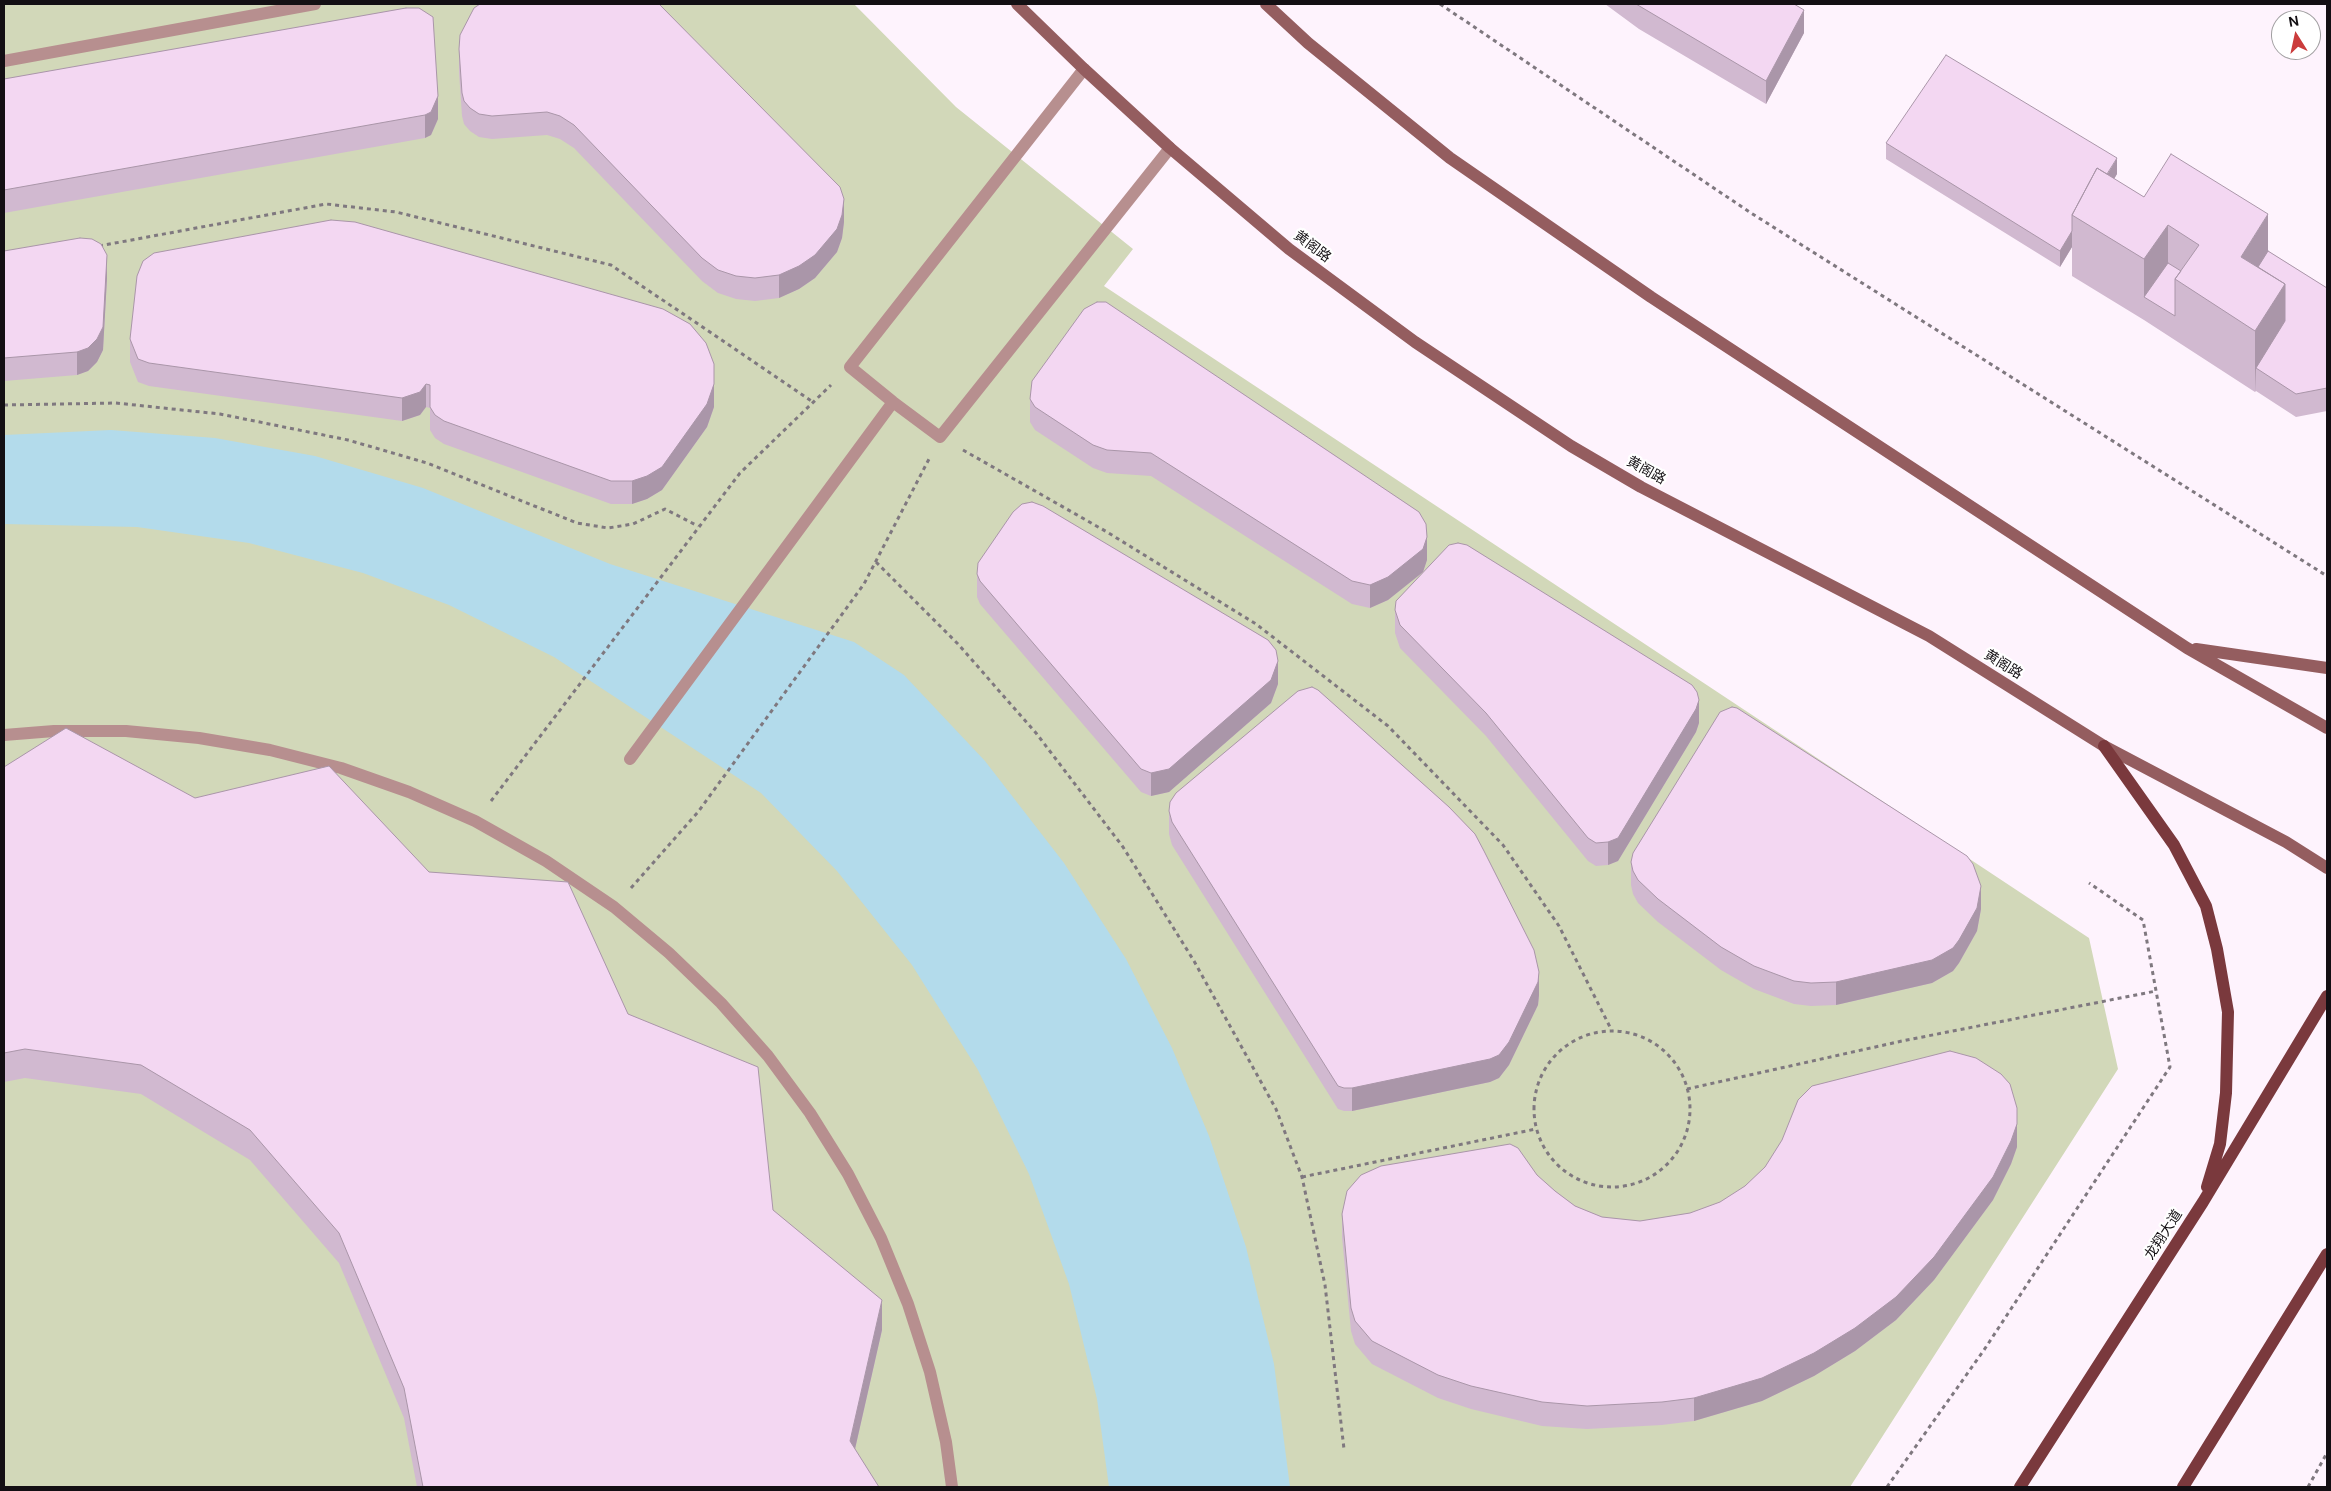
<!DOCTYPE html>
<html>
<head>
<meta charset="utf-8">
<style>
	body { margin:0 }
	#map { position:relative; width:2331px; height:1491px; overflow:hidden; background:#fef3fd; font-family:"DM Sans",sans-serif }
	canvas { display:block }
	.frame { position:absolute; inset:0; border:5px solid #130f13; pointer-events:none }
	.north { position:absolute; left:2271px; top:10px; width:50px; height:50px; box-sizing:border-box; background:#fff; border:1px solid #a19fa1; border-radius:50%; rotate:350deg; font-size:14px; font-weight:700; line-height:20px; text-align:center; color:#130f13 }
	.north::after { content:''; display:block; margin:auto; width:18px; height:22px; background:#cb3c3c; clip-path:polygon(50% 0,100% 100%,50% 72%,0 100%) }
</style>
</head>
<body>
<div id="map">
<canvas width="2331" height="1491"></canvas>
<div class="frame"></div>
<div class="north">N</div>
</div>
<script>
const ctx = document.querySelector('canvas').getContext('2d');
ctx.lineJoin = 'round';
function paint(path, color) { ctx.fillStyle = color; ctx.fill(path, 'evenodd'); }
const toPath = rows => new Path2D(rows.map(r => 'M' + r).join(''));
function trace(path, color, width, dash) { ctx.strokeStyle = color; ctx.lineWidth = width; ctx.lineCap = dash ? 'butt' : 'round'; ctx.setLineDash(dash || []); ctx.stroke(path); }
function drawText(font, color, halo, rows, align = 'center') {
  ctx.font = font + ' "DM Sans","Noto Sans SC",sans-serif'; ctx.lineWidth = 4.5; ctx.setLineDash([]); ctx.textBaseline = 'middle'; ctx.strokeStyle = halo; ctx.fillStyle = color; for (const [text, x, y, turn = 0] of rows) {
    ctx.save(); ctx.translate(x, y); ctx.rotate((+turn || 0) * Math.PI / 180); ctx.textAlign = isNaN(turn) ? turn : align; if (halo) ctx.strokeText(text, 0, 0); ctx.fillText(text, 0, 0); ctx.restore();
  }
}
paint(toPath([
	[4,4,854,4,956,107,1133,249,1104,286,2089,938,2118,1069,1850,1487,4,1487]
]), '#d2d8b9');
paint(toPath([
	[111,430,215,438,315,456,423,488,610,564,854,642,904,675,985,761,1064,863,1126,959,1172,1048,1209,1136,1246,1247,1274,1364,1290,1487,1109,1487,1097,1399,1069,1284,1029,1174,978,1070,912,965,837,871,761,793,554,657,449,605,363,573,249,543,137,527,4,524,4,435]
]), '#b3dbeb');
trace(toPath([
	[1440,4,1751,213,2327,576],
	[99,246,326,204,396,212,611,265,813,402],
	[4,405,116,403,220,414,348,440,427,463,577,523,608,528,633,524,665,509,698,526],
	[963,450,1107,532,1256,624,1388,726,1503,845,1559,926,1612,1031],
	[876,562,958,644,1036,733,1123,847,1194,961,1276,1109,1302,1177,1325,1285,1344,1449],
	[491,801,740,473,831,385],
	[631,888,698,812,864,584,929,459],
	'1534 1109a78 78 0 1 1 156 0a78 78 0 1 1-156 0Z',
	[1687,1089,1902,1041,2156,991],
	[1302,1177,1536,1129],
	[1887,1487,1984,1350,2170,1067,2143,920,2089,883],
	[2308,1487,2327,1453]
]), '#7f787f', 3, [4, 4]);
trace(toPath([
	[4,61,315,4],
	[1084,69,850,367,893,402,940,437,1170,148],
	[4,735,54,731,126,731,199,738,270,750,341,768,409,792,475,821,546,861,614,907,669,953,721,1003,768,1056,810,1113,848,1174,881,1238,908,1304,930,1372,946,1442,952,1487],
	[630,759,893,402]
]), '#b78f8f', 12);
trace(toPath([
	[1017,4,1084,69,1170,148,1289,249,1415,342,1571,446,1641,487,1929,636,2104,746,2286,842,2327,868],
	[1266,4,1308,43,1450,158,1651,297,2187,648,2327,728],
	[2196,649,2327,668]
]), '#945d5f', 12);
trace(toPath([
	[2104,746,2174,845,2206,906,2217,949,2228,1012,2226,1093,2220,1144,2207,1187],
	[2020,1487,2203,1202,2327,996],
	[2183,1487,2327,1254]
]), '#7a393d', 12);
paint(toPath([
	[1605,4,1794,4,1804,33,1766,104,1639,29],
	[406,8,438,119,431,135,425,138,4,213,4,79],
	[459,49,844,222,842,238,837,252,815,278,799,289,779,298,755,301,736,299,718,293,702,281,574,148,560,139,547,135,492,139,479,137,470,131,464,124,462,116,459,72],
	[1886,143,2117,174,2114,179,2144,197,2268,251,2327,288,2327,411,2296,417,2256,391,2255,392,2144,320,2072,276,2072,247,2060,267,1886,159],
	[4,251,107,278,103,350,97,362,88,371,77,375,4,381],
	[130,339,714,364,714,407,707,427,662,490,647,499,632,504,611,504,444,444,435,438,430,430,430,408,426,407,420,415,402,421,149,386,138,382,130,362],
	[1030,399,1427,560,1423,572,1388,600,1370,608,1352,604,1151,476,1107,473,1093,468,1035,430,1030,422],
	[977,574,1278,684,1271,703,1169,792,1151,796,1141,792,980,604,977,597],
	[1395,610,1699,723,1696,732,1618,861,1608,865,1596,866,1588,861,1486,736,1400,648,1395,633],
	[4,767,195,798,429,872,628,1014,773,1210,882,1330,855,1449,879,1487,417,1487,404,1418,339,1263,250,1160,141,1094,25,1078,4,1082],
	[1169,811,1539,995,1538,1005,1509,1065,1499,1078,1490,1082,1352,1111,1344,1111,1338,1109,1172,845,1169,834],
	[1631,862,1981,909,1977,931,1959,963,1953,971,1932,983,1836,1005,1811,1006,1794,1004,1754,989,1721,970,1658,922,1638,903,1633,894,1631,885],
	[2017,1131,2017,1147,2011,1164,1993,1200,1934,1280,1896,1320,1855,1351,1814,1376,1762,1401,1694,1421,1662,1425,1587,1429,1542,1426,1471,1409,1438,1398,1372,1364,1355,1344,1351,1331,1342,1237,1342,1214,1537,1175,1555,1191,1575,1206,1602,1217,1640,1221,1690,1213]
]), '#d1b9d0');
paint(toPath([
	[1804,10,1804,33,1766,104,1766,81],
	[438,96,438,119,431,135,425,138,425,115],
	[2117,158,2117,174,2087,224,2080,220],
	[844,199,844,222,842,238,837,252,815,278,799,289,779,298,779,275],
	[2268,214,2268,274,2241,257],
	[2168,225,2168,286,2144,297,2144,259],
	[2072,231,2072,247,2060,267,2060,251],
	[107,255,107,278,103,350,97,362,88,371,77,375,77,352],
	[2285,284,2285,344,2256,368,2255,392,2255,331],
	[426,384,426,407,420,415,402,421,402,398],
	[714,384,714,407,707,427,662,490,647,499,632,504,632,481],
	[1427,537,1427,560,1423,572,1388,600,1370,608,1370,585],
	[1278,661,1278,684,1271,703,1169,792,1151,796,1151,773],
	[1699,700,1699,723,1696,732,1618,861,1608,865,1608,842],
	[1981,886,1981,909,1977,931,1959,963,1953,971,1932,983,1836,1005,1836,982],
	[1539,972,1539,995,1538,1005,1509,1065,1499,1078,1490,1082,1352,1111,1352,1088],
	[2017,1108,2017,1147,2011,1164,1993,1200,1934,1280,1896,1320,1855,1351,1814,1376,1762,1401,1694,1421,1694,1398],
	[882,1300,882,1330,850,1471,850,1441]
]), '#aa96a9');
const building = toPath([
	[480,4,659,4,840,187,844,199,842,215,837,229,815,255,799,266,779,275,755,278,736,276,718,270,702,258,574,125,560,116,547,112,492,116,479,114,470,108,464,101,462,93,459,49,460,35,474,8,480,4],
	[1636,4,1794,4,1804,10,1766,81,1636,4],
	[406,8,419,8,433,17,438,96,431,112,425,115,4,190,4,79,406,8],
	[1946,55,2117,158,2107,174,2097,168,2072,215,2072,231,2060,251,1886,143,1946,55],
	[2171,154,2268,214,2241,257,2285,284,2255,331,2175,279,2199,245,2168,225,2144,259,2072,215,2097,168,2144,197,2171,154],
	[331,220,355,222,663,309,690,324,706,343,714,364,714,384,707,404,662,467,647,476,632,481,611,481,444,421,435,415,430,407,430,385,426,384,420,392,402,398,149,363,138,359,130,339,137,276,143,261,154,253,331,220],
	[80,238,92,239,101,244,107,255,103,327,97,339,88,348,77,352,4,358,4,251,80,238],
	[2268,251,2327,288,2327,388,2296,394,2256,368,2285,321,2285,284,2258,267,2268,251],
	[2168,263,2181,271,2175,279,2175,316,2144,297,2168,263],
	[1097,302,1106,302,1419,512,1426,524,1427,537,1423,549,1388,577,1370,585,1352,581,1151,453,1107,450,1093,445,1035,407,1030,399,1032,381,1084,309,1097,302],
	[1032,502,1043,506,1268,640,1276,650,1278,661,1271,680,1169,769,1151,773,1141,769,980,581,977,574,978,563,1013,512,1022,504,1032,502],
	[1458,543,1467,545,1692,685,1697,692,1699,700,1696,709,1618,838,1608,842,1596,843,1588,838,1486,713,1400,625,1395,610,1396,601,1449,545,1458,543],
	[1312,687,1318,690,1449,807,1475,834,1484,851,1534,950,1539,972,1538,982,1509,1042,1499,1055,1490,1059,1352,1088,1344,1088,1338,1086,1172,822,1169,811,1170,802,1176,793,1298,691,1312,687],
	[1732,707,1737,708,1967,856,1973,864,1981,886,1977,908,1959,940,1953,948,1932,960,1836,982,1811,983,1794,981,1754,966,1721,947,1658,899,1638,880,1633,871,1631,862,1633,853,1720,712,1732,707],
	[66,728,195,798,329,766,429,872,568,882,628,1014,758,1067,773,1210,882,1300,850,1441,879,1487,423,1487,404,1388,339,1233,250,1130,141,1065,25,1049,4,1053,4,767,66,728],
	[1950,1051,1976,1058,2001,1074,2010,1084,2017,1108,2017,1124,2011,1141,1993,1177,1934,1257,1896,1297,1855,1328,1814,1353,1762,1378,1694,1398,1662,1402,1587,1406,1542,1402,1471,1386,1438,1375,1372,1341,1355,1321,1351,1308,1342,1214,1347,1191,1361,1175,1381,1166,1510,1144,1518,1148,1537,1175,1555,1191,1575,1206,1602,1217,1640,1221,1690,1213,1720,1202,1745,1186,1765,1167,1782,1140,1798,1100,1812,1086,1950,1051]
]);
paint(building, '#f3d7f2');
trace(building, '#aa96a9', 1);
drawText('14px', '#130f13', '#fff', [
	["黄阁路",1312,247,37],
	["黄阁路",1646,471,29],
	["黄阁路",2003,665,32],
	["龙翔大道",2164,1235,-57]
]);
</script>
</body>
</html>
